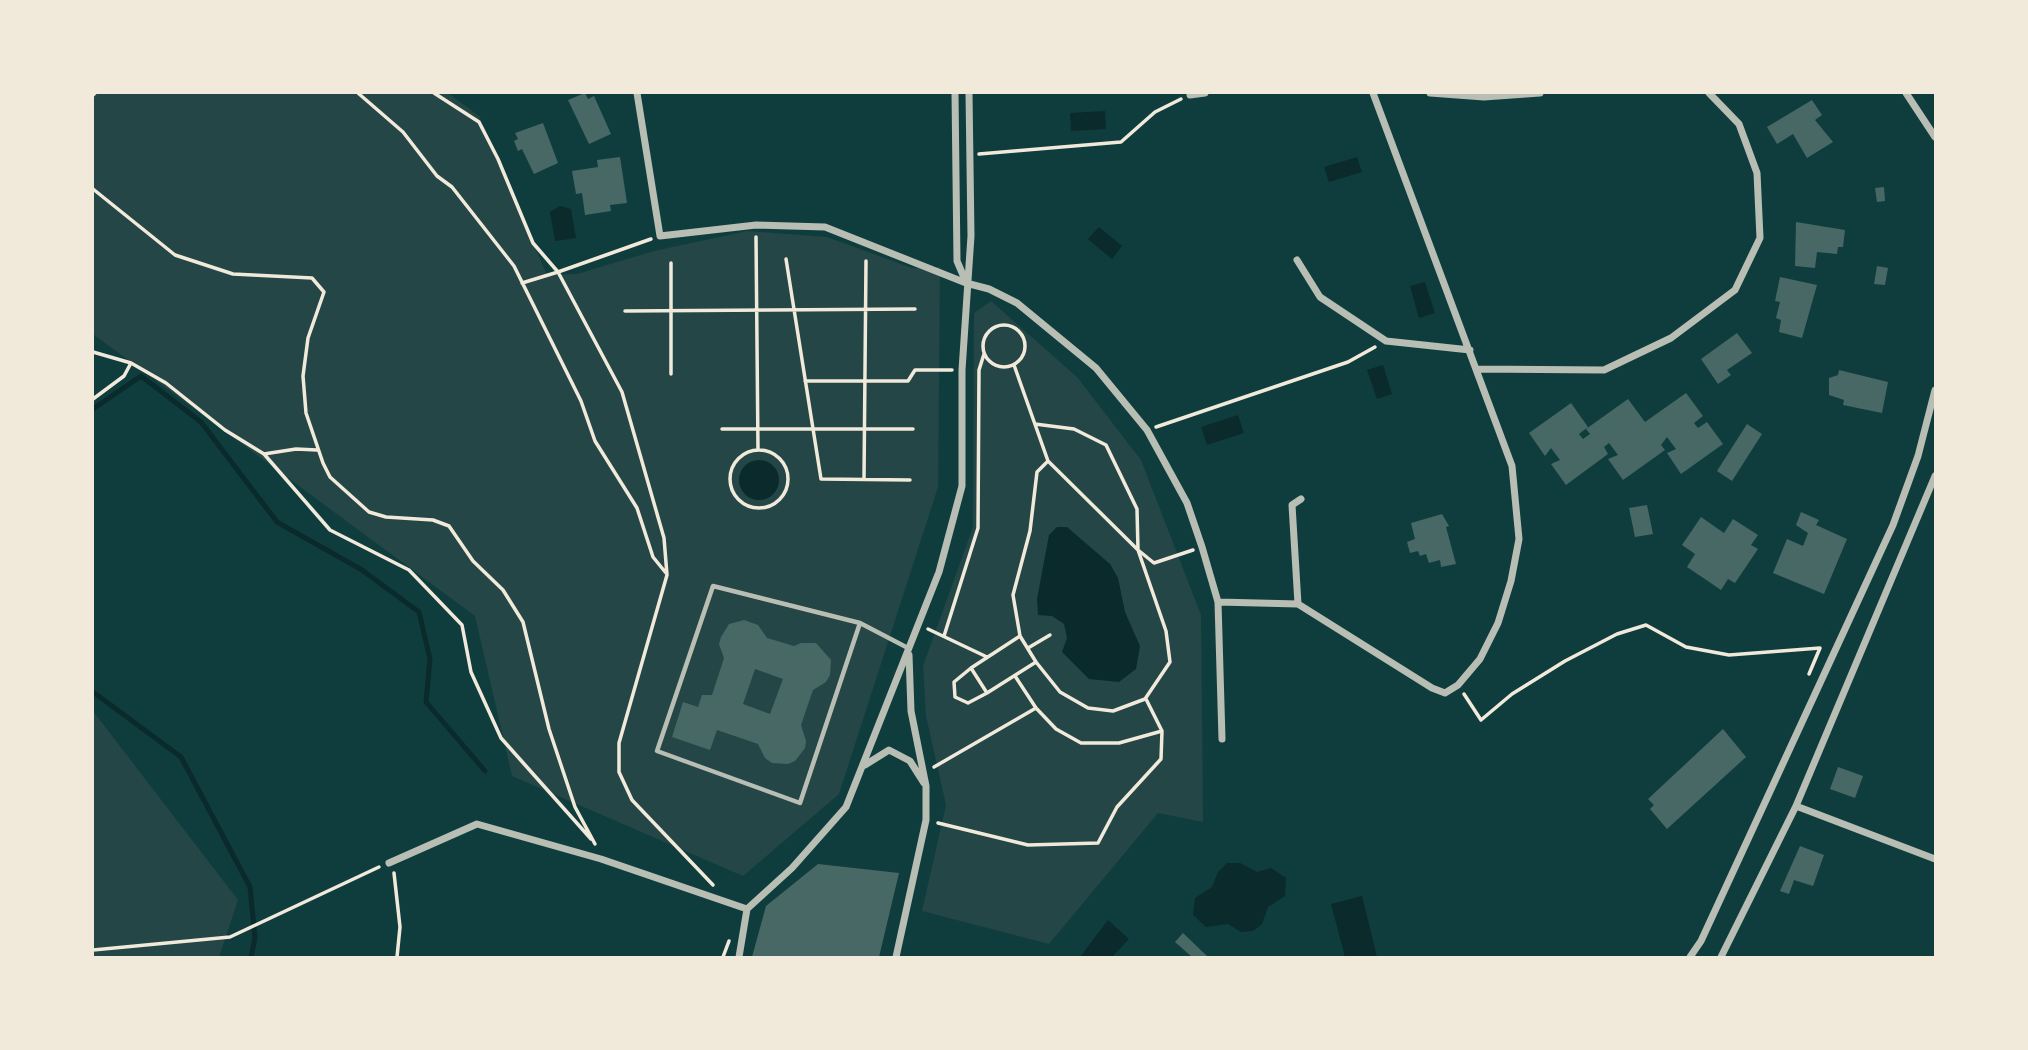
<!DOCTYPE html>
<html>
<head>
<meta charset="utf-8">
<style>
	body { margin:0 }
	#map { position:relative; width:2028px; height:1050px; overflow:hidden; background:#0f3d3e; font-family:"Noto Sans",sans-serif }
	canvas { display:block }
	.frame { position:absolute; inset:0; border:94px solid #f1e9da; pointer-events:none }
</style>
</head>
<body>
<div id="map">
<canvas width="2028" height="1050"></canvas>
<div class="frame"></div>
</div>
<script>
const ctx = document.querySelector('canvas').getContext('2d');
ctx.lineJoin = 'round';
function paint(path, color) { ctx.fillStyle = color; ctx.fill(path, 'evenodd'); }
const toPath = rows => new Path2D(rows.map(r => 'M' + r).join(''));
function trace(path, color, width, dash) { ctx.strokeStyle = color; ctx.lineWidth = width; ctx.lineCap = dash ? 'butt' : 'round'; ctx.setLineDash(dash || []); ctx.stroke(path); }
paint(toPath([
	[93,93,448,93,479,116,547,275,577,274,654,251,747,231,827,237,912,268,940,267,938,487,839,794,743,876,512,776,475,616,93,334],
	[991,301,1077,377,1141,460,1201,615,1203,822,1158,813,1049,944,922,911,946,805,926,716,923,666,973,527,974,313],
	[93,711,238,900,219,957,93,957]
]), '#244646');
paint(toPath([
	[1105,111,1106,129,1071,131,1070,113],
	[1357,157,1362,172,1329,182,1324,167],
	[560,206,571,209,576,238,555,241,550,212],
	[1099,227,1122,246,1112,259,1088,239],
	[1425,282,1435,313,1419,318,1410,286],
	[1383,365,1392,394,1377,399,1367,370],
	[1238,415,1244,433,1207,445,1201,427],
	'739 480a20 20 0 1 1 40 0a20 20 0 1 1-40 0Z',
	[1057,527,1067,527,1110,564,1118,578,1125,612,1140,646,1136,669,1119,682,1089,679,1062,652,1067,638,1064,624,1052,616,1038,615,1037,599,1049,535],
	[1227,863,1240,863,1257,872,1271,868,1286,878,1285,896,1268,907,1262,924,1253,931,1241,932,1228,924,1206,927,1193,915,1195,898,1212,887,1218,872],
	[1362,896,1377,957,1345,957,1331,904],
	[1108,920,1129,939,1112,957,1080,957]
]), '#0a2a2b');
trace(toPath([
	[93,409,141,376,201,422,277,522,362,570,419,612,430,659,426,702,485,771],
	[93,692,181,757,250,887,255,938,251,957]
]), '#0a2a2b', 5);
paint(toPath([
	[585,93,588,99,594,96,611,134,589,144,568,100],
	[1812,100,1822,115,1815,120,1833,142,1807,158,1793,134,1777,144,1767,127],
	[543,123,558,163,534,174,522,149,518,151,514,141,518,139,515,133],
	[620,157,627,203,610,205,611,211,585,215,582,193,576,194,572,171,598,167,597,160],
	[1884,187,1885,201,1877,202,1875,188],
	[1796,222,1845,230,1843,247,1838,247,1837,254,1817,252,1815,268,1795,266],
	[1877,266,1888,268,1885,285,1874,284],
	[1780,277,1817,285,1802,338,1779,332,1781,320,1776,318,1780,302,1775,301],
	[1737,333,1752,353,1727,370,1731,375,1718,384,1701,359],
	[1839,370,1888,382,1882,413,1843,405,1844,400,1829,395,1829,378,1838,375],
	[1686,393,1703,416,1694,423,1698,428,1707,422,1723,444,1681,474,1667,453,1676,449,1667,437,1661,445,1665,450,1623,480,1608,459,1618,455,1609,443,1604,447,1608,454,1566,485,1551,464,1560,460,1551,448,1545,456,1529,433,1571,403,1588,427,1579,434,1583,439,1590,434,1586,429,1628,399,1645,422],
	[1747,424,1762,434,1732,481,1717,471],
	[1647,505,1653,534,1635,537,1629,508],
	[1801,512,1819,520,1816,525,1847,539,1824,594,1773,573,1787,539,1803,546,1808,533,1796,525],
	[1442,514,1449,526,1446,527,1456,564,1441,567,1440,560,1429,563,1426,554,1420,556,1418,551,1410,553,1407,542,1415,539,1411,523],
	[1701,517,1724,533,1733,519,1758,535,1751,545,1758,549,1735,583,1728,579,1721,590,1687,567,1695,554,1682,545],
	[744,620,758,625,767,638,794,646,801,643,816,643,831,660,830,675,826,682,813,690,801,725,806,741,805,748,795,761,788,764,772,763,765,758,758,744,717,730,710,750,672,737,683,702,698,707,702,695,712,695,724,658,719,644,721,637,729,624],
	[755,669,783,679,770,714,743,704],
	[1723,729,1746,757,1667,829,1650,809,1654,805,1648,799],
	[1838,767,1863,776,1855,798,1830,789],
	[1800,846,1824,855,1813,886,1794,880,1789,894,1780,891],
	[818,864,899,873,879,957,752,957,766,906],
	[1183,933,1208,957,1192,957,1175,942]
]), '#486865');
trace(toPath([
	[358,93,403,132,437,176,452,187,514,266,581,401,595,441,637,508,653,557,666,573],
	[434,93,479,122,498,159,533,243,558,272,651,239],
	[93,95,95,93],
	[979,154,1121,142,1155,112,1181,99],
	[93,189,175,255,233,274,312,278,324,292,308,338,303,376,306,413,323,463,330,477,369,512,386,517,433,520,449,526,473,561,503,590,523,622,549,729,575,807,595,844],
	[756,237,758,450],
	[786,259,821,479,910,480],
	[522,283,558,272,622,392,664,538,667,575,619,743,619,772,632,800,713,885],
	[625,311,915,309],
	'983 346a21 21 0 1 1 42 0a21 21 0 1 1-42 0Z',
	[93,352,131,363,166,383,225,430,264,454,330,530,409,570,462,625,471,672,501,738,591,839],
	[1014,365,1048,461],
	[671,374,671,263],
	[805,381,908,381,915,370,952,370],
	[93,399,124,376,131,363],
	[1035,424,1074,429,1106,445,1137,509,1138,550,1154,563,1193,550],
	[1156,427,1348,362,1375,347],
	[722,429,913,429],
	'730 479a29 29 0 1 1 58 0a29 29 0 1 1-58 0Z',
	[264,454,296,449,317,450],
	[864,479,866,261],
	[928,629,987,657],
	[944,636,978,528,979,370,984,354],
	[1020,636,1013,595,1030,531,1037,472,1048,461,1138,550,1166,631,1170,662,1145,699,1113,711,1088,708,1060,692,1036,662],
	[1020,636,1036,662,987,693,971,668,1020,636],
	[1028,648,1050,635],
	[971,668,954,682,955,697,968,703,987,693],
	[1015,676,1036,708,1056,729,1081,743,1119,743,1162,731],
	[1464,694,1481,720,1512,694,1565,661,1617,634,1646,625,1686,647,1729,655,1820,648,1809,674],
	[934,767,1036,708],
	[938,823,1028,845,1098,843,1117,807,1161,759,1162,731,1146,699],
	[394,873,400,927,397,957],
	[93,950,230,937,379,867],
	[723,957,729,941]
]), '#f1e9da', 3.5);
trace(toPath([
	[860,623,800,803,657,751,713,586,860,623,908,648]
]), '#b8beb3', 4.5);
trace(toPath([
	[637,93,660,236,756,225,825,227,966,283,989,289,1017,303,1096,368,1147,430,1187,503,1202,547,1218,602,1222,739],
	[955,93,957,261,966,282],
	[1430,93,1484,97,1540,93],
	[1906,93,1935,137],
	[1190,95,1205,93],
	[1297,260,1320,297,1386,341,1470,350],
	[1477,369,1604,370,1671,338,1735,290,1760,238,1757,173,1739,124,1709,93],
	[1218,602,1298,604,1432,688,1445,693,1458,685,1480,659,1498,623,1511,581,1519,539,1512,466,1373,93],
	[1298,604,1292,505,1301,499],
	[865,765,889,750,910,761,924,783],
	[1796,806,1935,859],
	[389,863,477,824,601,859,747,909],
	[747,909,792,868,846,807,939,572,962,486,962,370,971,236,969,93],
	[739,957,747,909],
	[896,957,926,820,926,786,911,711,909,655],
	[1690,957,1701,941,1893,525,1918,456,1935,390],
	[1721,957,1796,806,1935,476]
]), '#b8beb3', 7);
</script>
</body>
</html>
